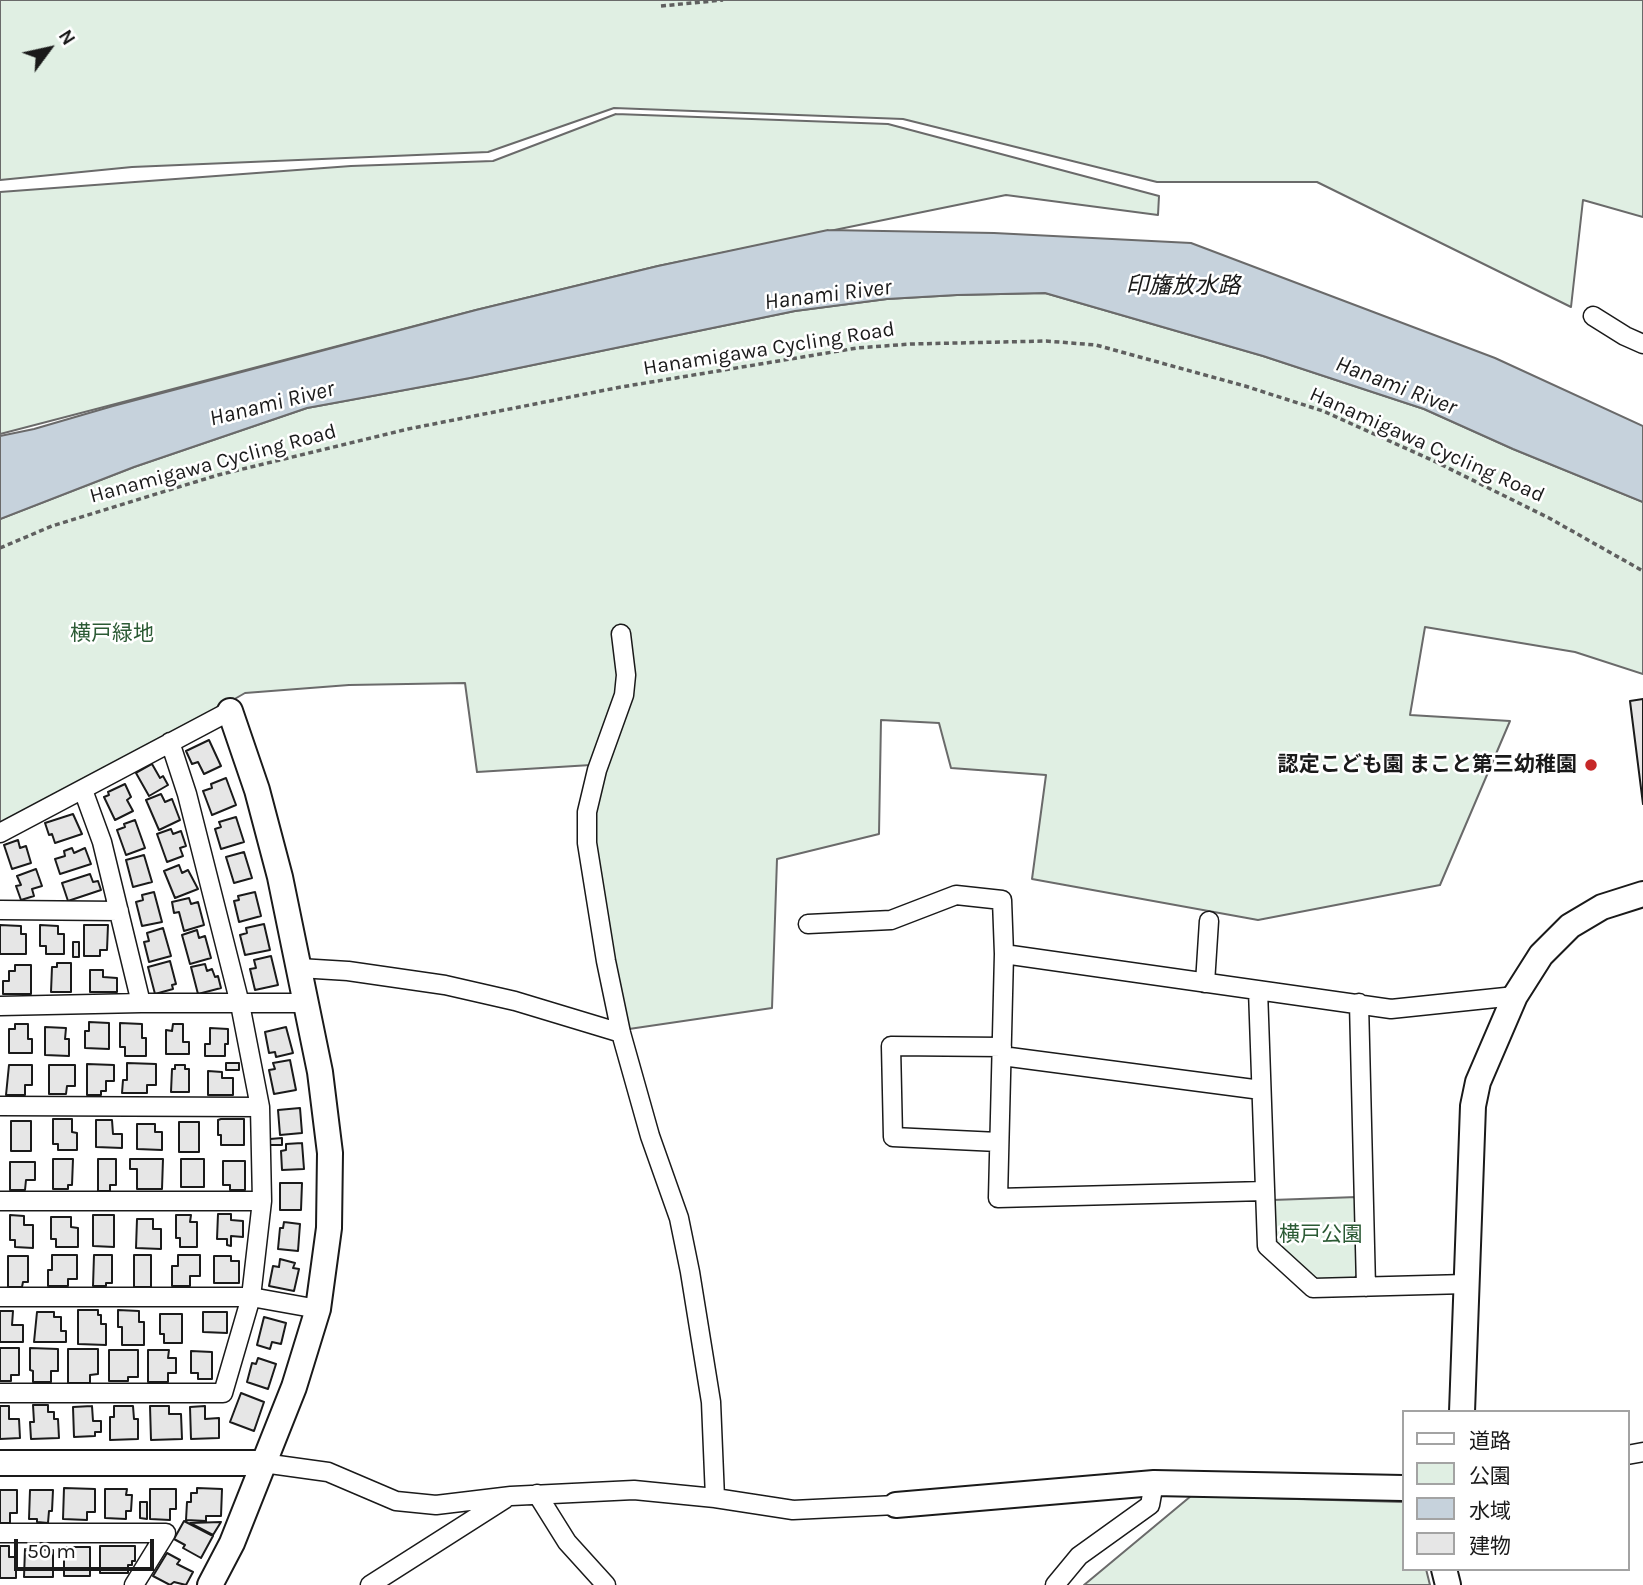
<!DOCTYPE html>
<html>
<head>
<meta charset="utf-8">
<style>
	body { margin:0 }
	#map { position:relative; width:1643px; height:1585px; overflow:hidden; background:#fff; font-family:Karla,"Noto Sans JP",sans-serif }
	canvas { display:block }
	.legend { position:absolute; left:1402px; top:1410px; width:228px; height:161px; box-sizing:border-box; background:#fff; border:2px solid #a3a3a3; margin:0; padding:9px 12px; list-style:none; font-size:21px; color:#1a1a1a }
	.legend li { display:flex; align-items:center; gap:14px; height:35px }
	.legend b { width:35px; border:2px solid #a3a3a3 }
	.north { position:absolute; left:14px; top:14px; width:70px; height:70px; -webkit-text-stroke:5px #fff; paint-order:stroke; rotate:57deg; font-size:19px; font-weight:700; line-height:28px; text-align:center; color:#1a1a1a }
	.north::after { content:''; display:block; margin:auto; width:24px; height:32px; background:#1a1a1a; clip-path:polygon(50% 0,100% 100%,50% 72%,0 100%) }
	.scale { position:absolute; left:14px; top:1539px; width:140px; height:32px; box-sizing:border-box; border:4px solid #1a1a1a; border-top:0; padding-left:9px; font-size:21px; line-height:24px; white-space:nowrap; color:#1a1a1a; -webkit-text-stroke:5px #fff; paint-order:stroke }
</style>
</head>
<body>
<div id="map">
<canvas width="1643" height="1585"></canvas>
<ul class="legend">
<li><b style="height:9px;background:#fff"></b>道路</li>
<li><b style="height:19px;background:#e0efe3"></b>公園</li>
<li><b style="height:19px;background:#c6d2dc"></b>水域</li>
<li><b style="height:19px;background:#e6e6e6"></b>建物</li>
</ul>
<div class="north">N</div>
<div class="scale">50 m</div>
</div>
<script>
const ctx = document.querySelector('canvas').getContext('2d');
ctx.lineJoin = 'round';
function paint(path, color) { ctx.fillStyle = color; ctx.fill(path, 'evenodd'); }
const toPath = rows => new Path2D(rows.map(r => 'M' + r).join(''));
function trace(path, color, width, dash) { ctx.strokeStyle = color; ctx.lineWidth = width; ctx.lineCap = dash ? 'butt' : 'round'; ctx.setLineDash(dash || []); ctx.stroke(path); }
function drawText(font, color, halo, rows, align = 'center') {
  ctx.font = font + ' Karla,"Noto Sans JP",sans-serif'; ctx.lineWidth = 5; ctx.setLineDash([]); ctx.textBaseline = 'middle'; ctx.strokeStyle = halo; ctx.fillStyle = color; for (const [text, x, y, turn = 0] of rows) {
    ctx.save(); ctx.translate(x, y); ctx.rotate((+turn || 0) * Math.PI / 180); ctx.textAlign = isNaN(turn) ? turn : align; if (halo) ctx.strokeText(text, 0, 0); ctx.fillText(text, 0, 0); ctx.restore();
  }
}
const green = toPath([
	[0,0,1643,0,1643,217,1583,200,1571,307,1317,182,1157,182,903,119,614,108,488,152,132,167,0,180,0,0],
	[616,114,888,124,1159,196,1158,215,1006,195,658,266,476,310,0,434,0,192,351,166,493,161,616,114],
	[1045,293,1263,356,1424,409,1513,449,1643,502,1643,674,1575,652,1425,627,1410,715,1510,721,1440,885,1258,920,1032,879,1046,775,951,768,939,723,881,720,879,834,777,859,772,1008,629,1029,590,880,591,765,477,772,465,683,349,685,245,693,139,754,0,826,0,519,134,467,307,408,470,378,795,311,887,299,957,295,1045,293],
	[1357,1197,1359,1273,1351,1282,1319,1283,1274,1241,1272,1200,1357,1197],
	[1191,1496,1403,1502,1403,1569,1426,1569,1430,1585,1084,1585,1191,1496]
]);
paint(green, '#e0efe3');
trace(green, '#6a6a6a', 2);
const water = toPath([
	[828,230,994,233,1191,243,1495,358,1643,426,1643,502,1513,449,1424,409,1263,356,1045,293,957,295,887,299,795,311,470,378,307,408,134,467,0,519,0,436,34,429,113,406,476,310,658,266,828,230]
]);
paint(water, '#c6d2dc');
trace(water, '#6a6a6a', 2);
const building = toPath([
	[1643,699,1643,804,1630,701,1643,699],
	[209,740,221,766,204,774,198,762,192,764,186,751,209,740],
	[152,764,160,778,163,776,168,785,149,796,136,773,152,764],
	[226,778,236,805,212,815,203,791,212,788,211,784,226,778],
	[125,784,131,797,127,800,133,811,115,820,104,797,109,795,108,792,125,784],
	[161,794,165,802,172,799,180,820,159,830,146,800,161,794],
	[73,814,82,834,55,843,52,834,49,835,45,823,73,814],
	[236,817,244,842,221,849,215,829,221,827,219,822,236,817],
	[135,820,145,848,126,855,117,830,125,827,124,824,135,820],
	[171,829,173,834,181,831,186,846,180,848,183,856,167,862,157,834,171,829],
	[18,840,20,848,26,846,31,863,12,869,4,845,18,840],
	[72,848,74,853,85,848,91,864,60,874,55,859,65,856,64,851,72,848],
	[244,852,252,878,234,883,226,857,244,852],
	[144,855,152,882,133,887,126,860,144,855],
	[179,865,182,873,188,870,198,889,175,898,164,871,179,865],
	[36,869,42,886,32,889,34,896,21,900,16,886,21,885,17,876,36,869],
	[90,874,93,882,98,881,101,890,68,901,62,883,90,874],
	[154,892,162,922,142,926,136,902,143,900,142,895,154,892],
	[255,892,261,916,239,922,234,901,239,900,238,896,255,892],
	[189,898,191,904,198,902,204,925,184,931,179,912,174,913,172,902,189,898],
	[264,924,270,950,245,955,240,935,247,933,246,928,264,924],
	[0,925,21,926,21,934,26,934,26,954,0,954,0,925],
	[40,925,58,926,58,934,64,934,64,954,46,954,46,946,40,946,40,925],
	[84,925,108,925,107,950,100,950,100,956,84,956,84,925],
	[163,928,171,956,149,962,144,942,149,941,147,933,163,928],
	[197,930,199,938,205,936,211,958,190,964,182,935,197,930],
	[73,942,79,942,79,957,73,957,73,942],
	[271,956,278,985,255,990,250,969,256,968,254,960,271,956],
	[170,961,176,984,172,985,173,989,155,994,148,967,170,961],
	[57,963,71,963,71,992,51,992,52,967,57,967,57,963],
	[205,964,207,971,212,969,215,977,218,976,221,988,198,994,191,967,205,964],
	[15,965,31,965,31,994,3,994,3,981,9,981,9,971,15,971,15,965],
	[90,970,103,970,103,977,117,978,117,992,90,992,90,970],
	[89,1022,109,1023,109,1049,85,1048,85,1031,89,1031,89,1022],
	[120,1023,142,1024,142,1038,146,1038,146,1056,125,1056,125,1047,120,1047,120,1023],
	[15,1024,28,1024,28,1039,32,1039,32,1053,9,1053,9,1029,15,1029,15,1024],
	[173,1024,183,1024,183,1042,189,1042,189,1054,166,1054,166,1030,172,1031,173,1024],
	[45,1027,66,1028,65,1039,69,1039,69,1056,45,1055,45,1027],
	[286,1027,293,1053,276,1057,275,1052,269,1053,265,1032,286,1027],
	[210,1028,228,1029,228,1044,225,1044,225,1056,205,1056,205,1044,210,1044,210,1028],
	[290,1060,296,1090,274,1094,269,1070,275,1069,273,1063,290,1060],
	[127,1063,156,1064,156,1085,147,1085,147,1093,122,1093,123,1080,127,1080,127,1063],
	[226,1063,239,1063,239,1070,226,1070,226,1063],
	[87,1064,114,1065,114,1081,106,1081,106,1091,101,1091,101,1095,87,1095,87,1064],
	[9,1065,32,1065,32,1085,25,1085,25,1095,6,1095,9,1065],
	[49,1065,75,1065,75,1086,67,1086,66,1094,49,1094,49,1065],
	[175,1065,185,1065,185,1069,189,1069,189,1092,171,1092,172,1069,175,1069,175,1065],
	[208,1071,222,1072,222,1078,233,1078,233,1095,208,1095,208,1071],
	[300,1108,302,1133,280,1135,278,1110,300,1108],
	[53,1119,72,1119,72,1132,77,1133,77,1150,58,1150,58,1144,53,1144,53,1119],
	[221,1119,244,1119,244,1145,221,1145,221,1135,218,1135,218,1120,221,1119],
	[96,1120,112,1120,113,1134,122,1134,122,1148,96,1147,96,1120],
	[11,1121,31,1121,31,1151,11,1151,11,1121],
	[179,1122,199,1122,199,1152,179,1152,179,1122],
	[137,1124,155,1124,155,1132,162,1132,162,1150,137,1149,137,1124],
	[282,1138,282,1145,270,1145,270,1139,282,1138],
	[302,1143,304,1169,282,1170,281,1151,286,1150,286,1144,302,1143],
	[53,1159,73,1159,72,1185,68,1185,68,1189,53,1189,53,1159],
	[98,1159,116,1159,116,1185,110,1185,110,1191,98,1191,98,1159],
	[130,1159,163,1159,162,1189,137,1189,137,1169,130,1169,130,1159],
	[181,1159,204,1159,204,1187,181,1187,181,1159],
	[223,1161,245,1161,245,1190,230,1190,230,1185,223,1185,223,1161],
	[10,1162,35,1162,35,1180,26,1180,25,1190,10,1190,10,1162],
	[280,1183,302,1183,301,1210,280,1210,280,1183],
	[218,1214,231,1214,231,1220,243,1221,243,1237,231,1236,231,1246,227,1245,227,1239,217,1239,218,1214],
	[10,1215,24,1216,24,1225,33,1225,33,1248,15,1247,15,1240,10,1240,10,1215],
	[93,1215,114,1215,114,1247,93,1246,93,1215],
	[176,1215,191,1215,190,1222,197,1222,197,1247,180,1247,180,1238,176,1238,176,1215],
	[51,1217,71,1217,71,1227,78,1228,78,1247,56,1247,56,1239,51,1239,51,1217],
	[137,1219,153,1219,153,1229,161,1229,161,1249,136,1248,137,1219],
	[284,1222,300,1224,298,1251,278,1249,280,1228,283,1228,284,1222],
	[52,1255,77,1255,77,1279,68,1279,68,1286,48,1286,48,1270,52,1270,52,1255],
	[94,1255,112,1255,112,1283,106,1283,106,1286,93,1286,94,1255],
	[134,1255,151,1255,151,1287,134,1287,134,1255],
	[178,1255,200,1255,200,1276,190,1276,190,1286,172,1286,172,1266,178,1266,178,1255],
	[8,1256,28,1256,28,1282,23,1282,22,1287,8,1287,8,1256],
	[214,1256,231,1256,231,1261,239,1261,239,1283,214,1283,214,1256],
	[280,1259,295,1263,293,1268,299,1269,294,1291,269,1286,273,1266,279,1267,280,1259],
	[78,1310,98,1310,98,1315,101,1315,101,1324,106,1324,106,1345,78,1344,78,1310],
	[118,1310,139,1311,139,1322,144,1322,144,1345,122,1345,122,1327,118,1327,118,1310],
	[0,1311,13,1311,12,1325,23,1325,23,1342,0,1342,0,1311],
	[37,1312,54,1312,54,1317,61,1317,61,1331,66,1331,66,1342,34,1342,37,1312],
	[203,1312,227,1312,227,1333,203,1332,203,1312],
	[160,1314,182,1314,182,1343,164,1343,164,1334,160,1334,160,1314],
	[264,1317,286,1323,281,1344,272,1342,270,1349,257,1345,264,1317],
	[0,1348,19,1348,19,1375,11,1375,11,1381,0,1381,0,1348],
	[30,1348,58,1349,58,1371,51,1371,51,1382,33,1382,33,1371,30,1370,30,1348],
	[68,1349,98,1349,98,1374,90,1375,90,1383,68,1383,68,1349],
	[109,1350,138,1350,138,1377,128,1377,128,1381,109,1381,109,1350],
	[148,1350,169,1350,168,1358,176,1358,176,1373,168,1373,168,1382,148,1382,148,1350],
	[191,1351,212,1352,212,1379,198,1379,198,1373,191,1373,191,1351],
	[258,1358,276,1364,268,1389,247,1382,252,1363,256,1364,258,1358],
	[241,1393,264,1402,254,1431,230,1422,241,1393],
	[33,1405,48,1405,48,1412,54,1412,54,1419,58,1419,59,1438,31,1439,30,1422,34,1422,33,1405],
	[0,1406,9,1406,9,1419,19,1419,20,1438,0,1439,0,1406],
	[92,1406,93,1421,101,1421,101,1432,95,1432,95,1436,74,1437,73,1407,92,1406],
	[114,1406,133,1406,134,1419,138,1419,138,1439,110,1440,110,1417,114,1417,114,1406],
	[150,1406,169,1406,169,1414,181,1414,182,1439,151,1440,150,1406],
	[205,1406,205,1419,219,1418,219,1438,191,1439,190,1407,205,1406],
	[64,1488,95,1489,95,1512,87,1512,87,1520,63,1519,64,1488],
	[197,1488,222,1489,221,1516,206,1516,206,1521,186,1520,187,1502,191,1502,191,1493,197,1493,197,1488],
	[105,1489,127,1489,126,1495,132,1495,131,1511,126,1511,126,1519,105,1518,105,1489],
	[150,1489,176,1489,176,1509,170,1509,170,1520,150,1519,150,1489],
	[0,1490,17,1490,17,1513,10,1513,10,1523,0,1523,0,1490],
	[30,1490,53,1490,52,1511,49,1511,48,1523,37,1522,37,1519,29,1519,30,1490],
	[140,1502,147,1502,147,1519,140,1518,140,1502],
	[184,1521,213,1536,201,1558,183,1548,185,1545,174,1539,184,1521],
	[221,1522,213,1535,190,1523,221,1522],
	[0,1546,9,1546,9,1557,16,1557,16,1578,0,1578,0,1546],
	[100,1546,135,1546,135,1561,132,1561,132,1565,128,1565,128,1573,100,1573,100,1546],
	[64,1547,90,1547,90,1576,64,1576,64,1547],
	[25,1549,53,1550,53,1577,24,1577,25,1549],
	[167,1553,180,1560,177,1564,193,1572,186,1585,174,1582,170,1585,153,1576,167,1553]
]);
paint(building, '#e6e6e6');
trace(building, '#1a1a1a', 2);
const street = toPath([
	[1593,316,1625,336,1643,344],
	[621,634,626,675,624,695,597,770,587,812,587,843,606,961,621,1033,650,1136,679,1218,690,1272,711,1402,715,1498],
	[83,790,102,842,141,1003],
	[0,833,230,711],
	[0,910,119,911],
	[808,924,891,920,956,895,1002,900,1004,954,998,1198,1265,1191],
	[1004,954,1391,1009,1515,996],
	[299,968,348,971,445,985,515,1001,621,1033],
	[1205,983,1209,921],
	[1258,990,1267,1246,1313,1288,1466,1284],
	[1359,1003,1366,1287],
	[0,1006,141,1003,307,1003],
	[1002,1056,1261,1090],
	[0,1106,260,1107],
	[998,1142,893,1137,891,1046,1002,1047],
	[0,1201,262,1201],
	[0,1297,251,1297,318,1309],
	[0,1393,223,1393,251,1297,262,1201,260,1107,240,1004,187,794,170,742],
	[1627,1455,1643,1452],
	[263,1463,328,1472,396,1501,436,1505,511,1496,634,1490,715,1498,793,1510,896,1505],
	[537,1494,567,1542,606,1585],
	[0,1533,166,1533,134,1585],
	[370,1585,505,1499],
	[1055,1585,1079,1556,1150,1505,1154,1483]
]);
const secondary = toPath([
	[1462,1412,1473,1106,1478,1082,1515,996,1541,955,1570,926,1602,907,1643,894],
	[0,1463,263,1463],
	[896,1505,1154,1483,1403,1488],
	[1444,1569,1448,1585],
	[210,1585,232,1543,294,1387,318,1309,329,1228,330,1153,320,1072,280,877,257,790,230,711]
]);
trace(street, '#1a1a1a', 21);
trace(secondary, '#1a1a1a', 28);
trace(toPath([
	[661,6,723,0],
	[0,548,52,526,218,475,408,429,621,387,857,348,911,344,1046,341,1096,345,1245,386,1323,411,1436,462,1549,518,1643,571]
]), '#5f5f5f', 3.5, [5, 3.5]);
trace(street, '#fff', 18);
trace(secondary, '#fff', 24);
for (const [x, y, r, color] of [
	[1591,765,7,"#c62828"]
]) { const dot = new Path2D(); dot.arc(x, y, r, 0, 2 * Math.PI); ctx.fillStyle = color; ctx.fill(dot); trace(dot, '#fff', 2.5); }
drawText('21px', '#1a1a1a', '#fff', [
	["Hanamigawa Cycling Road",769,349,-9],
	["Hanamigawa Cycling Road",1427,445,24],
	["Hanamigawa Cycling Road",213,464,-15]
]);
drawText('21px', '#2b5a34', '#fff', [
	["横戸緑地",112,634],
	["横戸公園",1321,1235]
]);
drawText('bold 21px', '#1a1a1a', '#fff', [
	["認定こども園 まこと第三幼稚園",1577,765]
], 'right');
drawText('italic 23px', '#1a1a1a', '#fff', [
	["印旛放水路",1183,286],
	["Hanami River",828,295,-7],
	["Hanami River",1396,386,21],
	["Hanami River",272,404,-14]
]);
</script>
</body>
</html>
